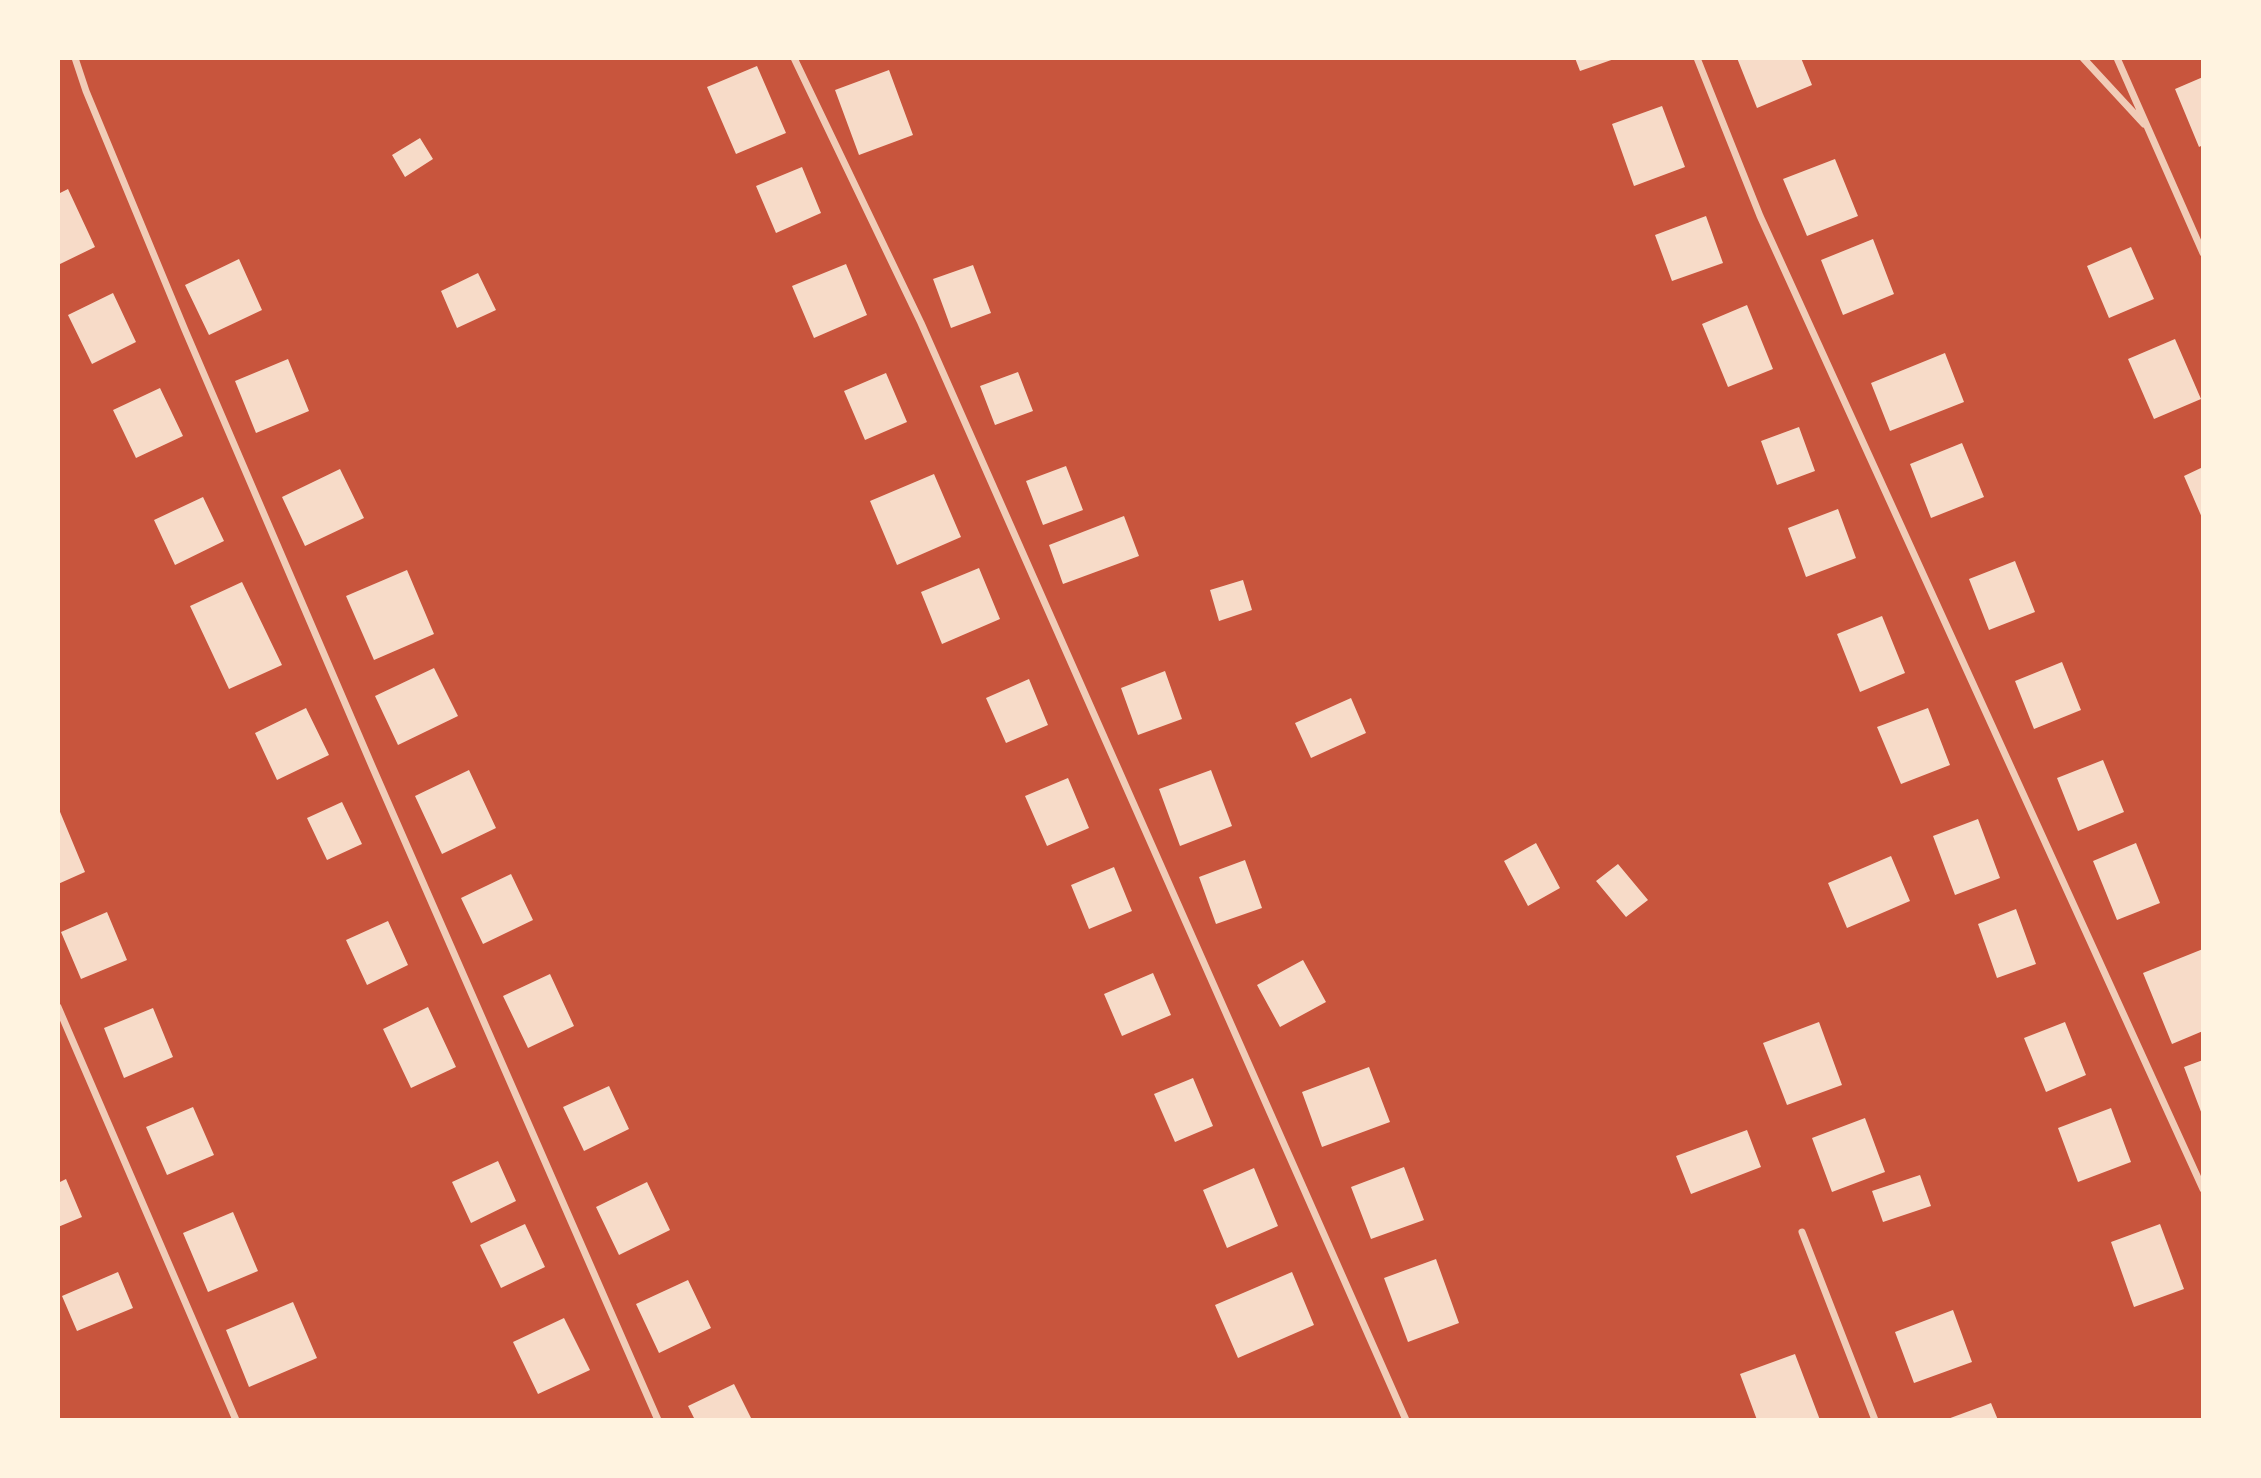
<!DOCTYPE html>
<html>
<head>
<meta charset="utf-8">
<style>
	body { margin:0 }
	#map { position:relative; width:2261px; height:1478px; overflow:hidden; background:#c8553d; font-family:"Work Sans",sans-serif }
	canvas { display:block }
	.frame { position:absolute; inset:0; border:60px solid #fff3e0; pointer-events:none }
</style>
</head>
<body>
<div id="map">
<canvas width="2261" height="1478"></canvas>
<div class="frame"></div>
</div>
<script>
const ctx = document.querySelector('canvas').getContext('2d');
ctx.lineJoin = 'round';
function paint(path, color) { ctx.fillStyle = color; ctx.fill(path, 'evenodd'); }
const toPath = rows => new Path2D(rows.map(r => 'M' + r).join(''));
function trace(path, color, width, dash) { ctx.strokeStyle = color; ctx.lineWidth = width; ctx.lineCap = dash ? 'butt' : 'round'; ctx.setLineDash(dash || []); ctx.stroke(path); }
paint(toPath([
	[1575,58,1617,58,1580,71],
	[1737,58,1801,58,1812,85,1757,108],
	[757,66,786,133,736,154,707,87],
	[889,70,913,135,859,155,835,90],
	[2203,77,2203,145,2199,147,2175,89],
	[1662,106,1685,167,1634,186,1612,124],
	[420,138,433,159,405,177,392,155],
	[1835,159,1858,216,1807,236,1783,179],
	[802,167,821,213,776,233,756,186],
	[68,189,95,247,58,265,58,194],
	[1706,216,1723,263,1672,281,1655,235],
	[1873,239,1894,294,1843,315,1821,260],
	[2131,247,2154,299,2109,318,2087,266],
	[239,259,262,310,209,335,185,285],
	[846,264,867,315,814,338,792,286],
	[973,265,991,313,951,328,933,279],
	[478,273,496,310,457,328,441,291],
	[113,293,136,342,92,364,68,315],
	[1747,305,1773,369,1728,387,1702,324],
	[2175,339,2201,399,2154,419,2128,359],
	[1945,353,1964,402,1890,431,1871,383],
	[288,359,309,411,256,433,235,381],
	[1018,372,1033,411,995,425,980,386],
	[886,373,907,422,865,440,844,391],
	[160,388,183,436,136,458,113,410],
	[1799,427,1815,471,1777,485,1761,441],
	[1962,443,1984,497,1931,518,1910,464],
	[1066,466,1083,510,1043,525,1026,481],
	[2203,467,2203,520,2184,476],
	[340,469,364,518,305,546,282,497],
	[934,474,961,537,897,565,870,501],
	[203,497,224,541,175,565,154,520],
	[1838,509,1856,558,1806,577,1788,528],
	[1124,516,1139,556,1063,584,1049,545],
	[2015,561,2035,612,1989,630,1969,579],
	[979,568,1000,619,942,644,921,592],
	[407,570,434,634,374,660,346,596],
	[1243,580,1252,610,1219,621,1210,590],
	[242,582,282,665,229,689,190,606],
	[1882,616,1905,673,1860,692,1837,634],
	[2062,662,2081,710,2034,729,2015,681],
	[434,668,458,716,398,745,375,696],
	[1165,671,1182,719,1138,735,1121,688],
	[1029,679,1048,725,1006,743,986,698],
	[1351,698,1366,733,1311,758,1295,723],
	[306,708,329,755,277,780,255,733],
	[1928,708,1950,765,1901,784,1877,727],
	[2103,760,2124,812,2078,831,2057,778],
	[469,770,496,828,442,854,415,796],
	[1211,770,1232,826,1180,846,1159,789],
	[1068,778,1089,828,1047,846,1025,796],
	[342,802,362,844,327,860,307,818],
	[58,807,85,872,58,884],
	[1978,819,2000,878,1955,895,1933,836],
	[1536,843,1560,888,1528,906,1504,861],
	[2136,843,2160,903,2117,920,2093,861],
	[1891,856,1910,901,1847,928,1828,883],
	[1245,860,1262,908,1216,924,1199,877],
	[1618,864,1648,900,1626,917,1596,881],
	[1114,867,1132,911,1089,929,1071,885],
	[511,874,533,920,483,944,461,898],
	[2016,909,2036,964,1997,978,1978,924],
	[107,912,127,960,81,979,61,932],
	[388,921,408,965,367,985,346,940],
	[2203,949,2203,1031,2172,1044,2143,973],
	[1303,960,1326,1002,1280,1027,1257,985],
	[1153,973,1171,1015,1122,1036,1104,994],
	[550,974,574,1026,528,1048,503,996],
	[428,1007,456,1067,411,1088,383,1029],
	[153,1008,173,1057,124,1078,104,1028],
	[1819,1022,1842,1085,1787,1105,1763,1043],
	[2065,1022,2086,1075,2046,1092,2024,1038],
	[2203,1060,2203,1117,2184,1067],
	[1369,1067,1390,1122,1322,1147,1302,1092],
	[1193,1078,1213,1126,1175,1142,1154,1094],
	[609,1086,629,1129,584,1151,563,1107],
	[193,1107,214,1155,167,1175,146,1127],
	[2111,1108,2131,1162,2078,1182,2058,1128],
	[1865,1118,1885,1172,1832,1192,1812,1138],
	[1747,1130,1761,1167,1691,1194,1676,1156],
	[498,1161,516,1201,471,1223,452,1182],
	[1404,1167,1424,1220,1371,1239,1351,1187],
	[1254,1168,1278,1226,1227,1248,1203,1190],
	[1920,1175,1931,1206,1883,1222,1872,1191],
	[66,1179,82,1217,58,1227,58,1183],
	[647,1182,670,1230,619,1255,596,1207],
	[233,1212,258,1271,208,1292,183,1233],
	[525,1224,545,1267,501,1288,480,1245],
	[2160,1224,2184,1289,2134,1307,2111,1242],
	[1436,1259,1459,1323,1408,1342,1384,1278],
	[118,1272,133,1308,77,1331,62,1296],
	[1292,1272,1314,1325,1238,1358,1215,1305],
	[688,1280,711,1328,659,1353,636,1304],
	[293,1302,317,1358,249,1387,226,1330],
	[1953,1310,1972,1362,1914,1383,1895,1332],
	[564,1318,590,1370,538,1394,513,1342],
	[1795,1354,1820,1420,1757,1420,1740,1374],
	[734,1384,752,1420,695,1420,688,1406],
	[1991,1403,1998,1420,1945,1420]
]), '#f7dbc8');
trace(toPath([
	[75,58,86,91,185,330,372,766,658,1420],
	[794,58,921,323,1406,1420],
	[1697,58,1760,216,2203,1189],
	[2083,58,2144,124],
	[2117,58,2203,253],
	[58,1007,236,1420],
	[1802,1232,1875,1420]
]), '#f1ccb7', 7);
</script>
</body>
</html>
